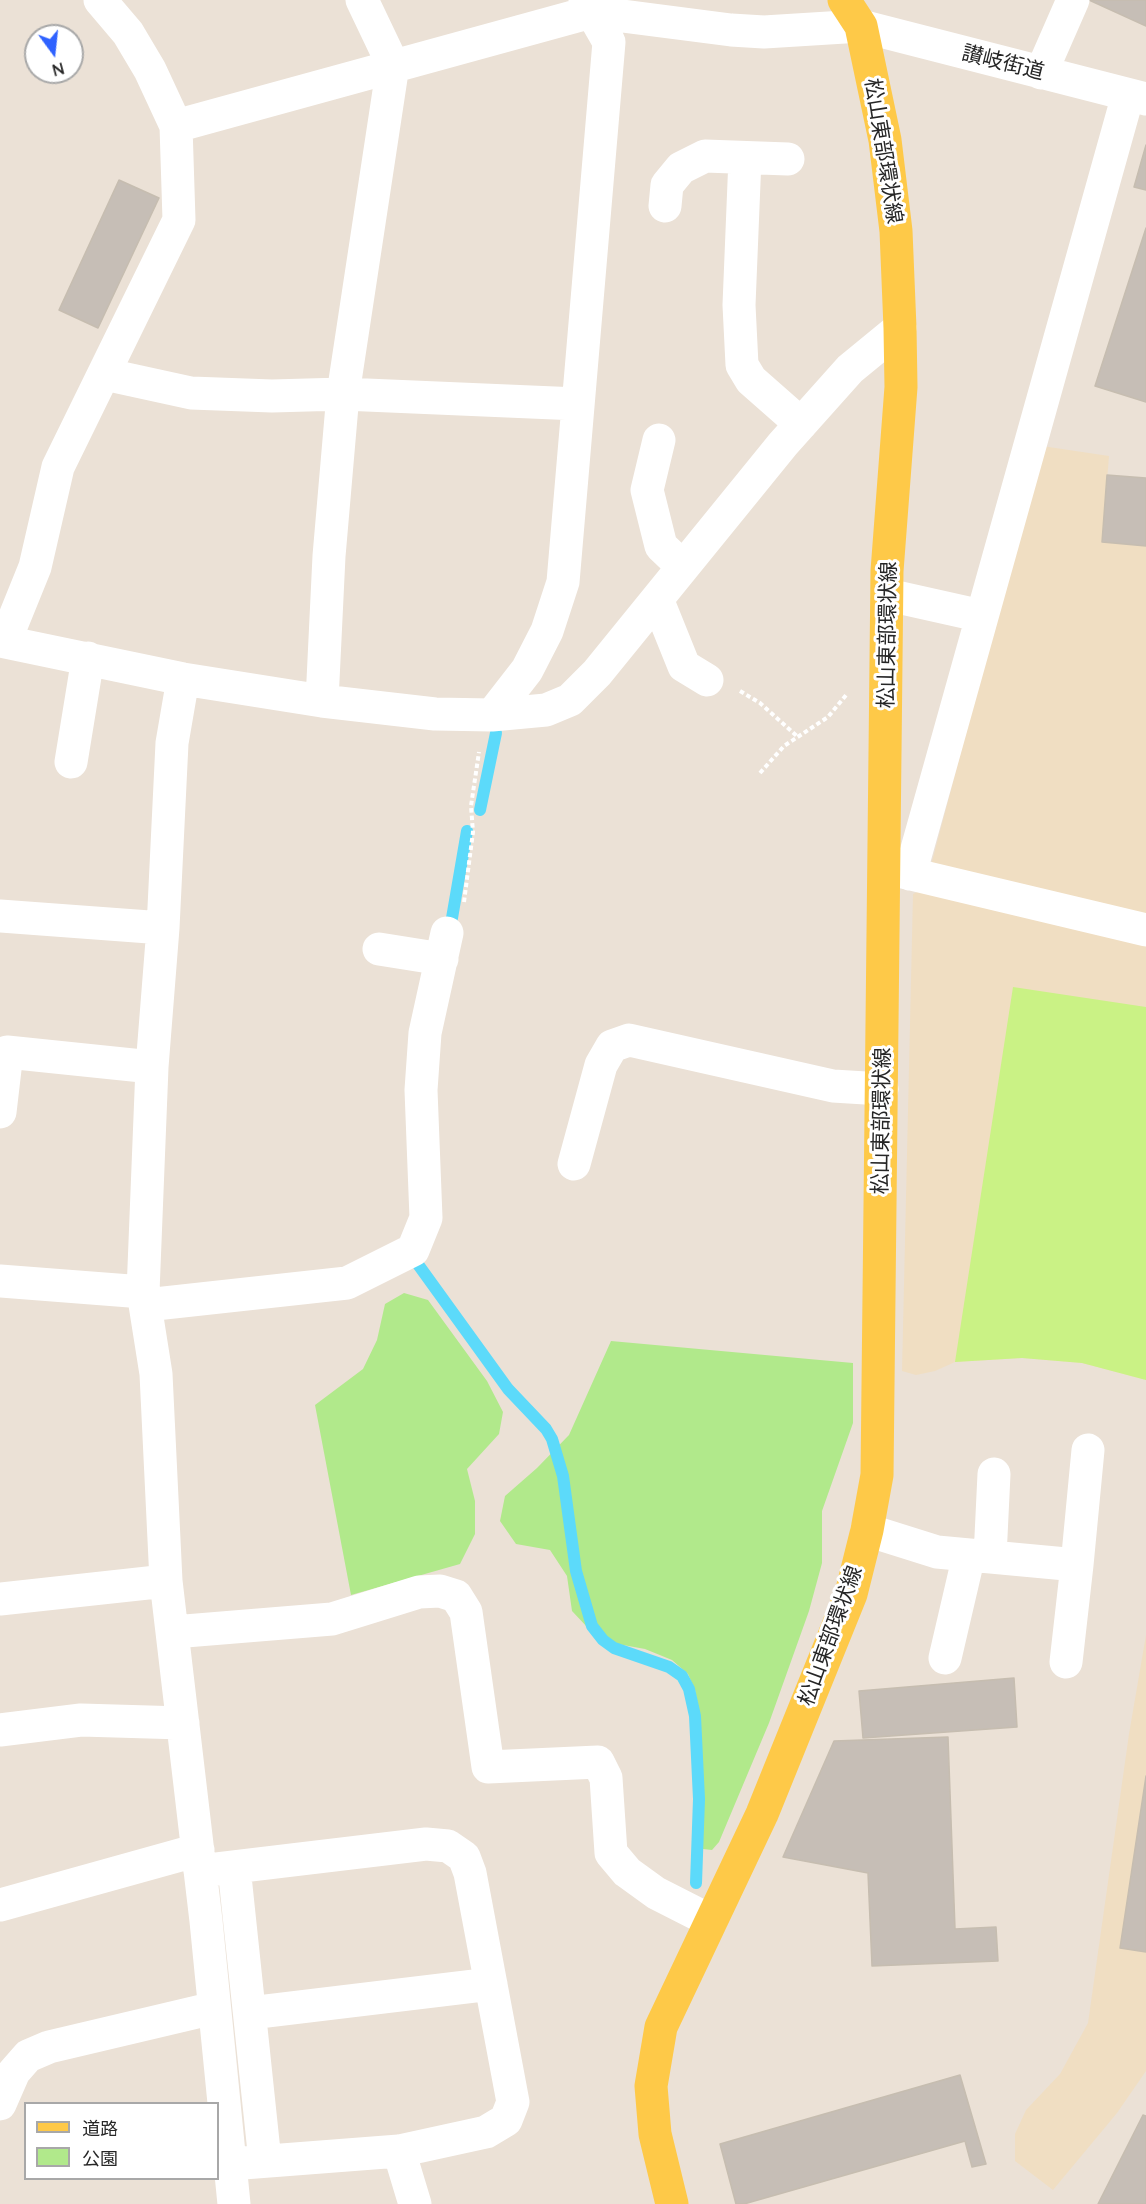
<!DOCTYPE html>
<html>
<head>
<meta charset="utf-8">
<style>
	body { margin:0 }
	#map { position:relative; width:1146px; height:2204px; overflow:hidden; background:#ebe1d6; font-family:Quicksand,"Noto Sans JP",sans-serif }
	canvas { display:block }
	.legend { position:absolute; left:24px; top:2102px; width:195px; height:78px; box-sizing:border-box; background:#fff; border:2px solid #a8a8a8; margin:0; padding:8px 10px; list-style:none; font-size:18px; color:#262626 }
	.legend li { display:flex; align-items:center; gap:12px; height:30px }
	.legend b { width:30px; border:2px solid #a8a8a8 }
	.north { position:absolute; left:24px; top:24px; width:60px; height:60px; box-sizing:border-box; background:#fff; border:2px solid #a8a8a8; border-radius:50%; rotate:165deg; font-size:16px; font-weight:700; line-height:24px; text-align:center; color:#262626 }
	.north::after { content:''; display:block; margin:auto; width:21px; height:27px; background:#2f62ff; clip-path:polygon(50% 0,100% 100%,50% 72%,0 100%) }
</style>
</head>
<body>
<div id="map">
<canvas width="1146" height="2204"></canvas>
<ul class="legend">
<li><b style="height:8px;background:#fec948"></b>道路</li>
<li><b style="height:16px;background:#b1e98b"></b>公園</li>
</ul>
<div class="north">N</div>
</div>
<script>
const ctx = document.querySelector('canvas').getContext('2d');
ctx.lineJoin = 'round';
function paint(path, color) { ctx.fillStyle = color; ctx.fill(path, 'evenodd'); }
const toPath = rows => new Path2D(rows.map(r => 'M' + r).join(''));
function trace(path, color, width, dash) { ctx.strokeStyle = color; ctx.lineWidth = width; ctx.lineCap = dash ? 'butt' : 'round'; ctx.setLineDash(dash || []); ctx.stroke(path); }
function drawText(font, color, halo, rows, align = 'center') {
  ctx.font = font + ' Quicksand,"Noto Sans JP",sans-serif'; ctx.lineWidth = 6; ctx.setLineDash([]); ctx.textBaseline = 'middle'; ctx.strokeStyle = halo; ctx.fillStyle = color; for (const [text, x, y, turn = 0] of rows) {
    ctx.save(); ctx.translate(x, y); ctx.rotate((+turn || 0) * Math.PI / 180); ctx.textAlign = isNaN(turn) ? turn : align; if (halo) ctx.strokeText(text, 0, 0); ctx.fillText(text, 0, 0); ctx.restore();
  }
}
paint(toPath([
	[1042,446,1109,456,1102,542,1146,546,1146,1380,1082,1363,1022,1358,955,1362,935,1371,916,1375,902,1371,913,894,925,888],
	[1146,1635,1146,2071,1117,2113,1053,2190,1015,2161,1015,2134,1026,2110,1060,2074,1088,2023,1129,1734]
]), '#f0dec2');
paint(toPath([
	[404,1293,428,1300,487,1381,503,1412,499,1434,467,1469,475,1501,475,1534,460,1564,351,1595,315,1405,363,1369,377,1340,385,1304],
	[611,1341,853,1363,853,1423,822,1511,822,1563,809,1611,769,1723,719,1842,712,1850,703,1849,700,1840,703,1801,700,1716,695,1690,688,1674,672,1660,645,1649,612,1643,588,1628,572,1611,567,1576,550,1550,516,1544,500,1521,505,1496,537,1468,569,1435]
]), '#b1e98b');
paint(toPath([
	[1013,987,1146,1007,1146,1380,1082,1363,1022,1358,955,1362]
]), '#caf285');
trace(toPath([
	[480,810,496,733],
	[452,918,467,831],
	[417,1263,508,1389,546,1429,552,1439,563,1476,576,1571,592,1626,603,1640,614,1648,669,1667,682,1676,689,1689,695,1716,699,1799,696,1883]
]), '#5cdafa', 12);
const building = toPath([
	[1089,0,1146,0,1146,26,1089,0],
	[1146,145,1146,190,1134,187,1146,145],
	[119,180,159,198,98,328,59,310,119,180],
	[1146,228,1146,402,1095,386,1146,228],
	[1107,475,1146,478,1146,546,1102,542,1107,475],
	[1014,1678,1017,1727,863,1738,859,1691,1014,1678],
	[948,1737,955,1929,996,1927,998,1961,872,1966,868,1873,783,1857,834,1741,948,1737],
	[1146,1776,1146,1952,1120,1948,1146,1776],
	[960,2075,986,2164,972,2167,965,2141,744,2204,736,2204,720,2144,960,2075],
	[1143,2115,1146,2116,1146,2204,1098,2204,1143,2115]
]);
paint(building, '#c6beb6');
trace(building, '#c6bdb0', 1.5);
trace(toPath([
	[740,691,760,703,798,737],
	[760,773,784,746,828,717,847,694],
	[464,902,473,832,471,806,479,752]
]), '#fff', 4, [4.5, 3]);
trace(toPath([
	[1041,73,1073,0],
	[176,126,591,12,731,30,764,32,861,26,1146,99],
	[745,158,739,305,742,365,751,380,801,424],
	[665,206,667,185,681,168,705,156,788,159],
	[104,374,191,393,272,396,343,394,578,404],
	[659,440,647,490,661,546,683,567],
	[888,595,982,616],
	[657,599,684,666,707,680],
	[0,641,183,679,322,701,435,714,492,715,546,710,570,700,597,673,783,444,850,369,900,328],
	[5,641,35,567,58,467,179,220,176,126,150,70,128,33,100,0],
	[183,679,172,743,163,928,152,1067,143,1292,156,1374,166,1581,206,1921,234,2204],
	[322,701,329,556,343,394,393,65,362,0],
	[492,715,527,670,547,631,563,582,609,42,585,0],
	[71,762,88,658],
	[890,869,1146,930],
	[910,874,1128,95],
	[0,916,163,928],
	[379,949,442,959],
	[0,1112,7,1052,152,1067],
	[574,1164,601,1065,612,1046,629,1040,833,1086,882,1089],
	[0,1281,143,1292],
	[146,1305,347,1283,413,1250,426,1218,421,1090,425,1033,447,933],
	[867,1530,937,1552,1077,1565,1066,1662],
	[990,1557,994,1474],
	[1077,1565,1088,1450],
	[0,1599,166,1581],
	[173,1632,332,1619,419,1592,440,1591,456,1596,466,1612,488,1767,598,1762,606,1778,611,1853,627,1872,656,1893,711,1921],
	[945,1658,969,1555],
	[0,1730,81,1720,183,1723],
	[234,1867,265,2161],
	[200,1871,426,1844,448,1846,464,1857,470,1873,513,2102,506,2120,486,2132,399,2151,230,2164],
	[0,1905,198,1850],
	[250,2013,491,1984],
	[0,2104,14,2072,28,2056,49,2047,214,2008],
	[399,2151,415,2204]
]), '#fff', 33);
trace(toPath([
	[672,2204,655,2134,651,2086,661,2027,762,1814,851,1594,867,1530,877,1475,887,571,901,387,900,328,896,231,885,140,861,26,844,0]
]), '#fec948', 33);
drawText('21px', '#262626', '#fff', [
	["讃岐街道",1003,63,14],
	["松山東部環状線",883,151,81],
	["松山東部環状線",888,635,-89],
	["松山東部環状線",882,1121,-89],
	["松山東部環状線",831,1636,-70]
]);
</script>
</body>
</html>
